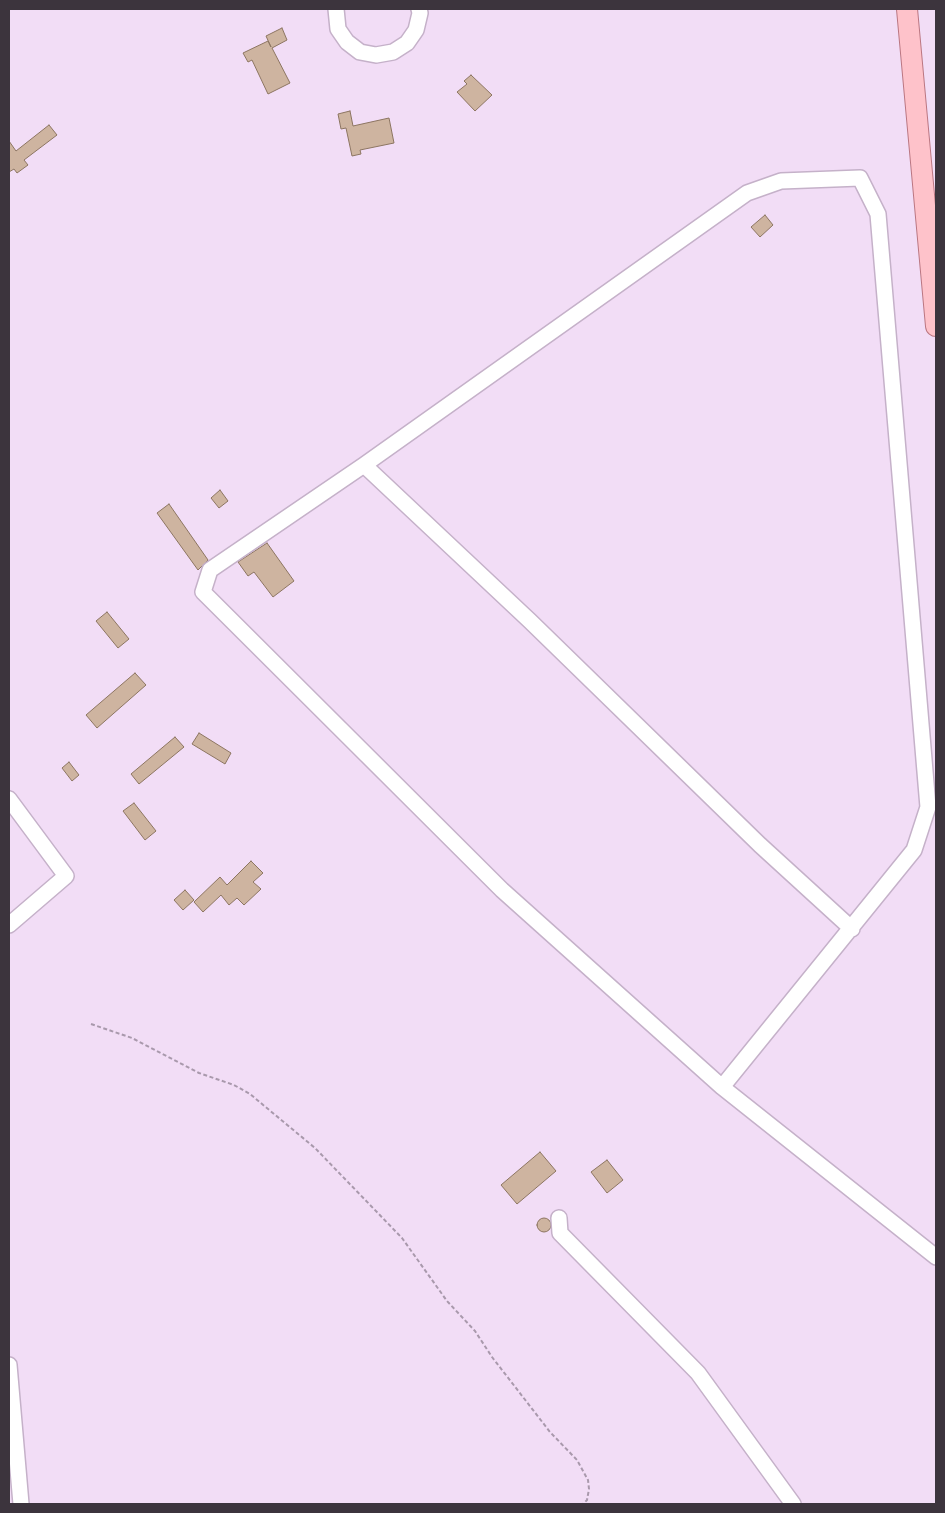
<!DOCTYPE html>
<html>
<head>
<meta charset="utf-8">
<style>
	body { margin:0 }
	#map { position:relative; width:945px; height:1513px; overflow:hidden; background:#f2ddf6; font-family:"Libre Baskerville",serif }
	canvas { display:block }
	.frame { position:absolute; inset:0; border:10px solid #3c343d; pointer-events:none }
</style>
</head>
<body>
<div id="map">
<canvas width="945" height="1513"></canvas>
<div class="frame"></div>
</div>
<script>
const ctx = document.querySelector('canvas').getContext('2d');
ctx.lineJoin = 'round';
function paint(path, color) { ctx.fillStyle = color; ctx.fill(path, 'evenodd'); }
const toPath = rows => new Path2D(rows.map(r => 'M' + r).join(''));
function trace(path, color, width, dash) { ctx.strokeStyle = color; ctx.lineWidth = width; ctx.lineCap = dash ? 'butt' : 'round'; ctx.setLineDash(dash || []); ctx.stroke(path); }
const building = toPath([
	[282,28,287,40,272,48,290,83,268,94,252,60,248,62,243,53,268,41,271,47,266,36,282,28],
	[471,75,492,95,475,111,457,92,467,84,464,81,471,75],
	[350,111,353,126,389,118,394,143,360,150,361,154,352,156,346,128,341,129,338,114,350,111],
	[49,125,57,135,24,160,28,165,17,173,14,169,9,172,9,141,16,151,49,125],
	[765,215,773,225,760,237,751,227,765,215],
	[220,490,228,501,219,508,211,498,220,490],
	[169,504,208,560,198,570,157,513,169,504],
	[267,543,294,581,273,597,254,572,248,576,238,562,267,543],
	[107,612,129,639,118,648,96,621,107,612],
	[135,673,146,685,97,728,86,715,135,673],
	[199,733,231,753,225,764,192,744,199,733],
	[175,737,184,747,139,784,131,774,175,737],
	[69,762,79,775,72,781,62,768,69,762],
	[134,803,156,831,145,840,123,811,134,803],
	[251,861,263,873,253,882,261,889,244,905,237,898,229,905,221,895,203,912,194,902,220,877,227,885,251,861],
	[185,890,194,900,183,910,174,900,185,890],
	[540,1152,556,1171,517,1204,501,1185,540,1152],
	[607,1160,623,1180,607,1193,591,1172,607,1160],
	'537 1225a7 7 0 1 1 14 0a7 7 0 1 1-14 0Z'
]);
paint(building, '#ceb4a0');
trace(building, '#8c7561', 1);
const minor = toPath([
	[336,9,338,29,347,42,360,52,376,55,393,52,407,43,416,30,420,13,419,9],
	[364,465,530,621,760,845,852,929],
	[9,799,66,876,9,925],
	[722,1087,914,850,928,807,878,214,860,178,781,181,747,193,364,465,210,570,203,592,502,890,722,1087,936,1257],
	[559,1218,560,1233,698,1373,793,1504],
	[9,1365,21,1504]
]);
const major = toPath([
	[907,9,936,326]
]);
trace(minor, '#c5b1c9', 18);
trace(major, '#ba7681', 22);
trace(toPath([
	[91,1024,132,1038,199,1073,234,1085,250,1094,315,1148,402,1238,447,1301,475,1331,492,1357,550,1432,577,1460,588,1480,589,1489,587,1500,583,1504]
]), '#a999ac', 2, [4, 2.5]);
trace(minor, '#fff', 15);
trace(major, '#fec2ca', 20);
</script>
</body>
</html>
